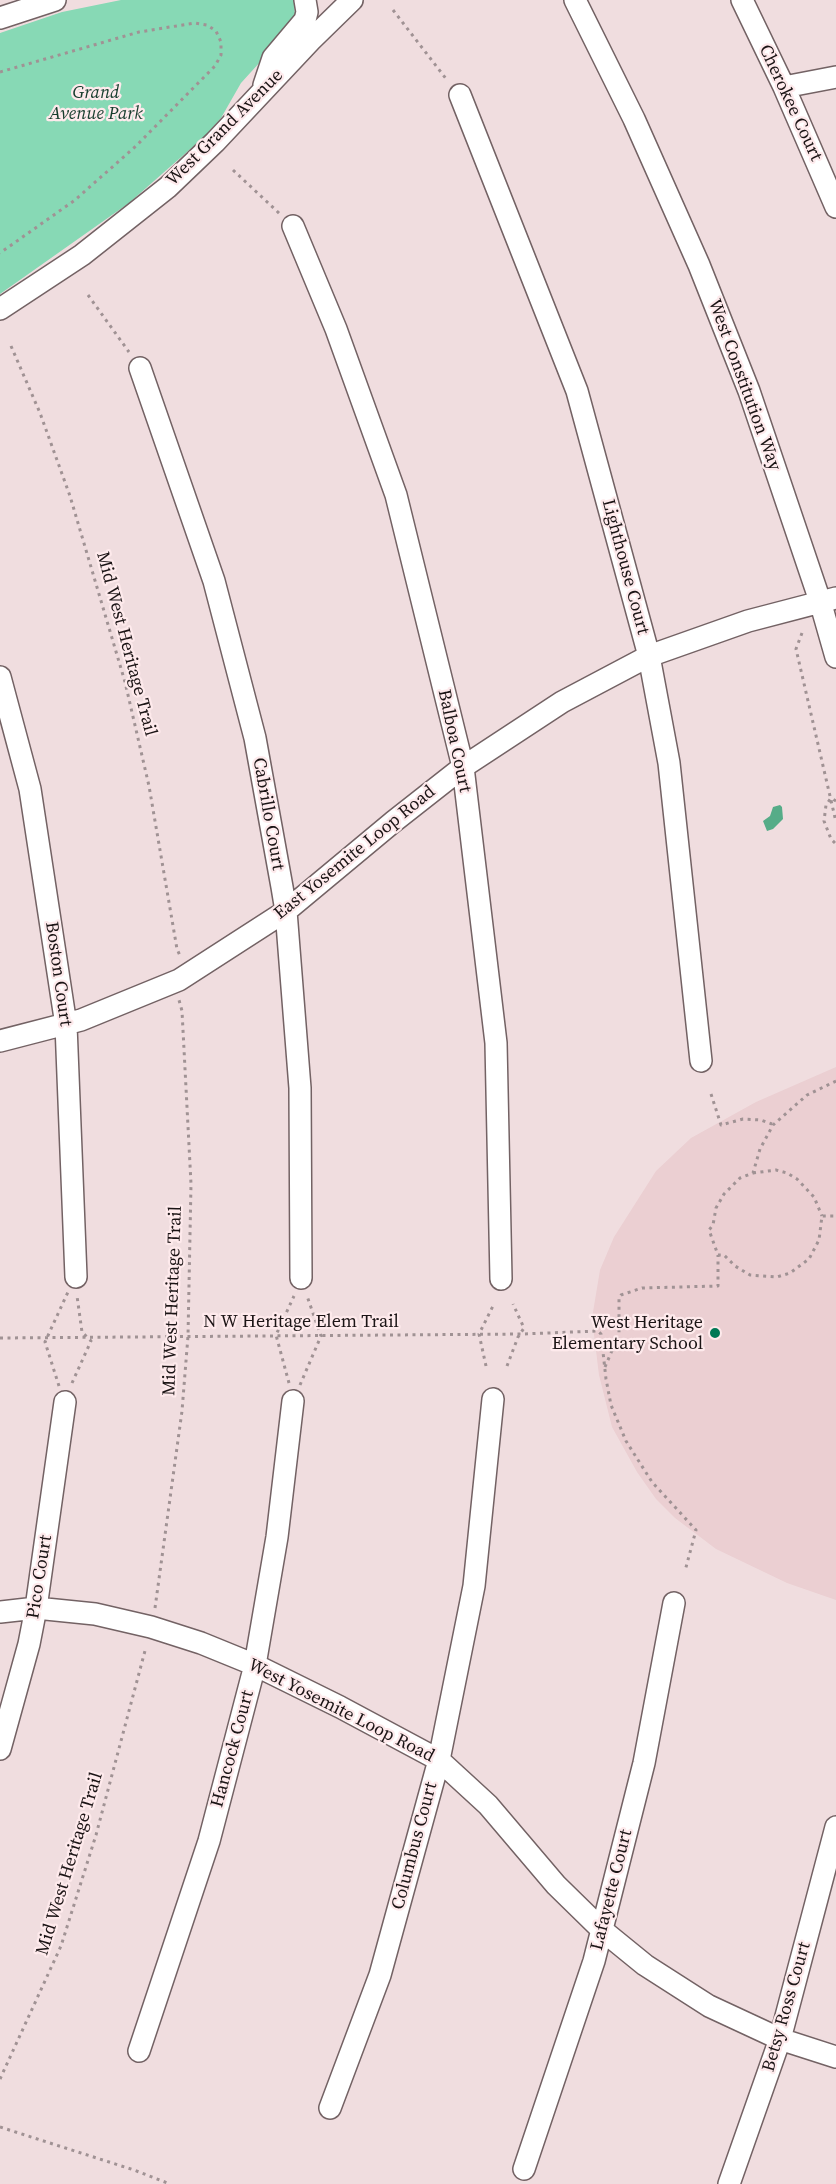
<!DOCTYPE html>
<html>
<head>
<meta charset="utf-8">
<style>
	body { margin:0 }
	canvas { display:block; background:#f0dddf }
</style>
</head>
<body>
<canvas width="836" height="2184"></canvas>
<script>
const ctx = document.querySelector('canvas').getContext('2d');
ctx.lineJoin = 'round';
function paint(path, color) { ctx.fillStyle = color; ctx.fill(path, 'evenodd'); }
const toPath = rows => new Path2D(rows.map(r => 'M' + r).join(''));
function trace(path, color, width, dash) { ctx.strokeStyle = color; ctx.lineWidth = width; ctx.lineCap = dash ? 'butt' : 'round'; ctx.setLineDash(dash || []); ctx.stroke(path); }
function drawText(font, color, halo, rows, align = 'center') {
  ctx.font = font + ' "Source Serif 4",serif'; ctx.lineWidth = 4.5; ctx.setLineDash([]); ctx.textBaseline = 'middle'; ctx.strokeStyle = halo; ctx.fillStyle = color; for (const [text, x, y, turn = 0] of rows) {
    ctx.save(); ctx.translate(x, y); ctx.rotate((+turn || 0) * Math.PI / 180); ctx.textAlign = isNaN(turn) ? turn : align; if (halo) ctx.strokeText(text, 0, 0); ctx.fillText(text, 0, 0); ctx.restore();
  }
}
paint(toPath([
	[836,1067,836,1600,787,1583,716,1549,675,1518,656,1499,637,1472,612,1427,599,1375,592,1318,600,1270,614,1237,656,1171,691,1138,756,1102]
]), '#ebcfd2');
paint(toPath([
	[121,0,294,0,295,17,291,28,241,83,221,118,204,137,129,203,0,294,0,33,62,12]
]), '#87d9b5');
paint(toPath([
	[780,805,782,807,783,819,773,829,767,831,763,821,770,816,773,807]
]), '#56ac88');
const minor = toPath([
	[575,0,634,119,699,265,749,391,820,601,836,657],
	[742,0,784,87,836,207],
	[0,18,55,0],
	[264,85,273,58,305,20,307,12,305,0],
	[784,87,836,77],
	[460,95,577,391,649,656,669,763,701,1061],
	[293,226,336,329,396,495,463,767,496,1043,501,1279],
	[0,309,82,255,168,187,215,142,310,41,352,0],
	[140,368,214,581,255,738,282,887,286,911,300,1088,301,1278],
	[0,677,30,789,66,1025,76,1277],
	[0,1041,81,1020,179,980,286,911,393,822,463,767,562,702,649,656,748,621,836,598],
	[0,1612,36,1608,95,1614,151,1627,201,1643,255,1665,340,1707,439,1760,488,1805,556,1885,602,1930,645,1965,709,2006,780,2039,836,2057],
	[0,1749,29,1644,36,1608,65,1402],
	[139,2051,209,1841,255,1665,277,1537,293,1401],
	[330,2108,380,1975,439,1760,474,1586,493,1399],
	[524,2169,594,1961,644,1763,674,1603],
	[729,2184,780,2039,836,1827]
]);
trace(minor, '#736264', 24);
trace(toPath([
	[393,10,447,80],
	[0,72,139,32,195,23,207,25,216,31,221,42,221,55,215,66,136,146,75,200,0,253],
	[233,170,280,214],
	[88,295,129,352],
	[11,346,40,413,70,496,125,682,149,786,177,949,181,958],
	[802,633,796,649,836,822],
	[836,801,831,798,826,805,824,821,831,839,836,844],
	[836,1081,807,1095,773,1125,760,1149,753,1173,740,1178,724,1194,716,1208,713,1225,709,1230,718,1255,724,1255,735,1266,750,1275,777,1277,790,1273,809,1259,819,1240,822,1216,836,1216],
	[711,1094,721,1125,743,1119,761,1120,772,1124],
	[753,1173,776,1170,787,1173,797,1179,814,1197,822,1216],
	[0,1338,522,1334,598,1331,601,1334,606,1379,611,1405,626,1441,652,1482,696,1530,685,1571],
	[486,1366,479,1334,493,1306],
	[507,1366,518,1337,524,1328,513,1304],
	[605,1367,619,1334,619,1298,621,1295,642,1288,718,1286,718,1255],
	[72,1383,91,1341,82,1332,77,1296],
	[289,1383,276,1335,294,1296],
	[300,1385,321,1336,307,1296],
	[59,1386,45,1342,68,1292],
	[155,1608,182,1411,188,1336,191,1184,182,1011,179,1000],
	[0,2079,61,1946,96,1835,146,1647],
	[0,2127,134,2170,170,2184]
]), '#a09294', 3, [3, 4.5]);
trace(minor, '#fff', 21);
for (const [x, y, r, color] of [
	[715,1333,6,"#007855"]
]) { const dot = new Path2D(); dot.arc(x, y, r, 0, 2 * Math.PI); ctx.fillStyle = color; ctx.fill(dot); trace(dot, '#feeaec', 2); }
drawText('italic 18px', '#163d2d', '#feeaec', [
	["Grand",96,93],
	["Avenue Park",96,114]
]);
drawText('18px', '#1b1415', '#feeaec', [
	["Cherokee Court",790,103,65],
	["West Grand Avenue",225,128,-45],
	["West Constitution Way",744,385,70],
	["Lighthouse Court",625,567,75],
	["Mid West Heritage Trail",126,644,75],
	["Balboa Court",454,741,78],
	["Cabrillo Court",268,814,80],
	["East Yosemite Loop Road",355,853,-39],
	["Boston Court",58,974,82],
	["Mid West Heritage Trail",173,1301,-88],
	["N W Heritage Elem Trail",301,1322],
	["Pico Court",40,1577,-81],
	["West Yosemite Loop Road",341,1711,27],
	["Hancock Court",233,1749,-75],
	["Columbus Court",415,1846,-75],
	["Mid West Heritage Trail",70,1864,-73],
	["Lafayette Court",612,1890,-76],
	["Betsy Ross Court",787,2007,-74]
]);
drawText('18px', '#1b1415', '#feeaec', [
	["West Heritage",703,1323],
	["Elementary School",703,1344]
], 'right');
</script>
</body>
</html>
